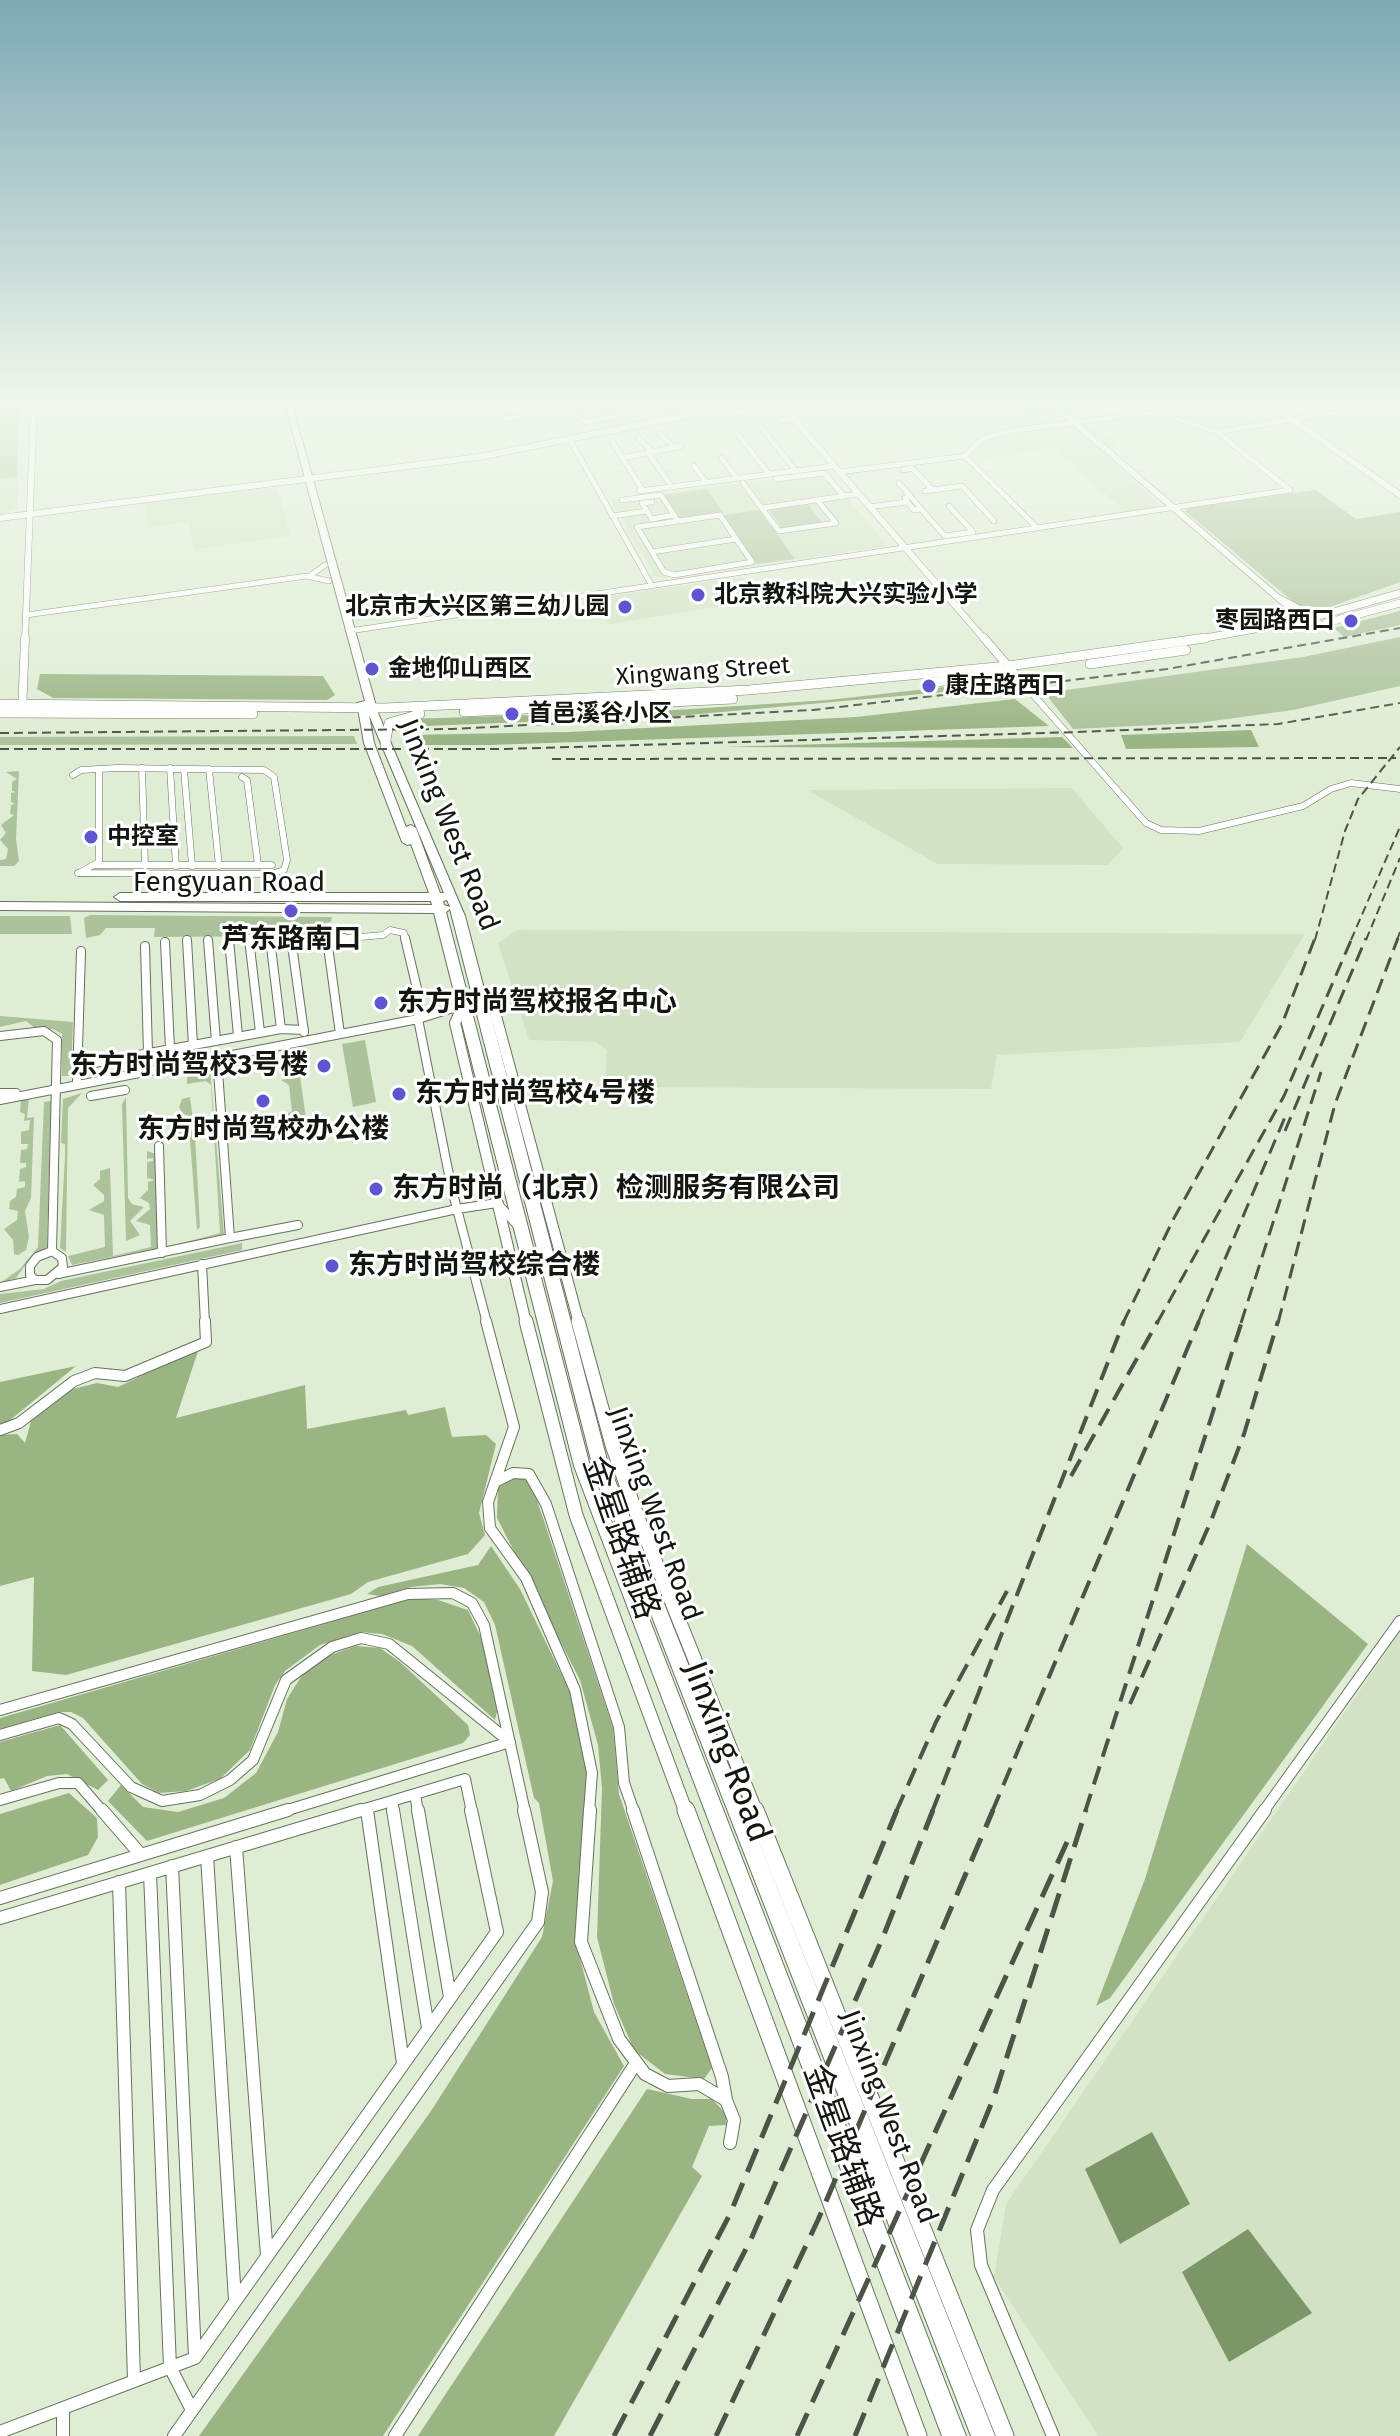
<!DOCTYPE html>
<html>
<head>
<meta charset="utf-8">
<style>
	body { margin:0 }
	canvas { display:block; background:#e0edd5 }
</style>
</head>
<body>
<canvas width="1400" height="2436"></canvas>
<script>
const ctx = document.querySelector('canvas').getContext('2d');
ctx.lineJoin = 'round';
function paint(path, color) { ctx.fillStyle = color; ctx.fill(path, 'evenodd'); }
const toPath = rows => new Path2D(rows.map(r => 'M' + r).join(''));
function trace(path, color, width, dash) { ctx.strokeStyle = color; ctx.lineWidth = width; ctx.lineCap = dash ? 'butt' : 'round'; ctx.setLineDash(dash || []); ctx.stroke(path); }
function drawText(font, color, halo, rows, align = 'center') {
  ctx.font = font + ' "Fira Sans","Noto Sans SC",sans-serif'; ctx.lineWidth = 6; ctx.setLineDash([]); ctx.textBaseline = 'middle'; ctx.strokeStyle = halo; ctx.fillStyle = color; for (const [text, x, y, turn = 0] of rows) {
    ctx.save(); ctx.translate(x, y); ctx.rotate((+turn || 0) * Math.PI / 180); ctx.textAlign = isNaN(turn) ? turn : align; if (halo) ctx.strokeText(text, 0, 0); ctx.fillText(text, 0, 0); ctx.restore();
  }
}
paint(toPath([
	[1033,404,1068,404,1119,446,1098,449,1159,503,1154,508,1126,512,1054,448,978,459,972,455,976,443,982,439,1066,426,1059,420,1037,425,1018,408],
	[826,472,887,546,668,578,655,576,611,500],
	[17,478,17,508,0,515,0,480],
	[270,488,278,490,290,536,194,549,189,522,148,527,145,502],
	[743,577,758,600,609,624,596,598],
	[1072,788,1123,848,1108,865,938,864,807,790],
	[518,930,1296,934,1305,934,1240,1042,997,1055,991,1089,605,1087,607,1050,596,1042,529,1040,498,943],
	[1400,1632,1400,2436,1098,2436,994,2277,1006,2204]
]), '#d2e3c5');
paint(toPath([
	[0,404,20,404,17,477,0,479],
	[707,489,723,512,680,518,665,495],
	[1315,490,1356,519,1400,512,1400,582,1319,611,1297,605,1185,511,1189,508],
	[809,505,822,523,782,528,769,510],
	[759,510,795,559,757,564,723,515],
	[1400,611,1400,625,1344,637,1334,628],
	[1400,637,1400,686,1293,710,1198,723,1073,729,1045,693,1303,657],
	[354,736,357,744,0,745,0,737],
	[19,771,16,839,19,861,14,866,0,866,0,860,6,859,8,849,0,840,6,833,1,825,14,815,10,814,11,805,15,804,11,802,11,793,16,792,12,791,12,782,17,779,6,772],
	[90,915,332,917,331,922,311,926,307,936,154,937,155,928,106,928,100,935,86,938,84,918],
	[0,916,70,916,72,934,0,934],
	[0,1016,73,1022,71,1076,62,1076,62,1034,53,1029,36,1029,26,1021,0,1027],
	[365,1040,376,1102,353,1107,342,1044],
	[210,1068,224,1234,167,1247,220,1233,211,1085,206,1081,187,1084,187,1073],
	[300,1076,306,1119,288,1124,285,1115,292,1111,289,1085,281,1080],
	[82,1093,68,1108,66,1252,60,1248,65,1156,65,1144,61,1143,63,1099],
	[126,1097,128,1198,132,1204,144,1207,130,1221,140,1235,126,1241,122,1104],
	[190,1097,195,1136,200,1227,197,1230,190,1140,178,1133,191,1124,191,1117,182,1113,179,1107,182,1099],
	[21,1098,29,1098,27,1118,34,1117,31,1198,25,1211,29,1237,26,1250,18,1255,14,1254,13,1240,4,1229,17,1220,18,1211,9,1209,10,1201,16,1197,17,1189,25,1187,25,1181,19,1182,20,1169,26,1167,26,1163,20,1163,21,1150,27,1149,28,1144,21,1144,21,1132,29,1130,30,1120,24,1121,25,1114,20,1112],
	[51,1101,47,1247,30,1259,16,1278,0,1283,20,1269,38,1247,44,1102],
	[147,1151,156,1154,158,1248,72,1265,68,1256,105,1247,104,1215,89,1210,104,1201,104,1195,93,1185,100,1179,100,1171,110,1168,113,1256,151,1247,150,1225,136,1221,150,1209,149,1203,140,1198,148,1190,148,1182,155,1180,147,1178,147,1162,153,1161,153,1158,147,1159],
	[242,1243,242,1250,0,1303,0,1294,44,1289,61,1281]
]), '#acc29b');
paint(toPath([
	[40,674,323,676,335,695,327,700,53,698,37,689],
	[998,681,1011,686,677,716,401,727,408,719,660,711,828,700],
	[1015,699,1049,726,489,745,409,745,404,735,568,732,856,717],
	[1251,730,1259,747,1126,749,1121,735],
	[1062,737,1073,748,723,747],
	[199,1348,176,1418,305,1385,307,1429,406,1410,408,1415,445,1407,452,1437,486,1435,496,1444,479,1513,485,1535,468,1554,368,1582,351,1594,66,1675,32,1671,34,1577,0,1586,0,1435,17,1434,25,1443,31,1421,51,1400,73,1389,97,1383,118,1387],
	[76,1366,9,1421,0,1425,0,1382],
	[516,1476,531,1482,613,1728,619,1794,712,2068,704,2079,665,2074,634,2050,614,2004,597,1937,602,1788,598,1745,580,1680,497,1518,498,1483],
	[1247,1544,1368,1644,1110,1998,1096,2006,1145,1879],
	[491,1546,520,1589,570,1692,587,1772,577,1947,594,2012,624,2066,383,2436,199,2436,431,2111,542,1937,553,1881,539,1803,534,1798,495,1625,484,1602,464,1588,440,1584,411,1587,380,1596,367,1594,378,1587,478,1565],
	[414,1598,438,1600,468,1610,483,1642,497,1711,495,1720,412,1646,382,1634,360,1632,320,1645,285,1671,275,1685,250,1750,220,1779,186,1791,159,1793,142,1784,83,1718,71,1712,58,1712,0,1729,0,1718],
	[356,1646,380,1648,400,1662,468,1725,470,1735,463,1743,147,1841,108,1801,121,1785,143,1807,178,1812,224,1798,256,1773,278,1732,287,1699,304,1672,322,1658],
	[60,1725,108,1780,98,1790,67,1774,47,1776,11,1791,4,1778,0,1779,0,1742],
	[69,1793,97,1818,98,1837,88,1855,0,1885,0,1814],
	[647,2089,692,2099,712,2099,727,2115,726,2125,709,2126,692,2167,702,2176,554,2436,418,2436]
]), '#9ab484');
paint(toPath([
	[1152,2132,1190,2204,1120,2244,1085,2169],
	[1248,2229,1312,2313,1229,2362,1182,2272]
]), '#7c9667');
const minorFar4 = toPath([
	[497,404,505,419,570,409],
	[566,404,585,422,691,404],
	[584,411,627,404],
	[703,412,709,417,768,407,781,421,793,419],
	[760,426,796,471],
	[736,432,769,474],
	[1217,432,1386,404],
	[659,433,675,448],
	[638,438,653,452],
	[570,440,652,586],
	[612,441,643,491],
	[648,453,672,487],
	[965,456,1037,528],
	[622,458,681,446],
	[721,458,737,478],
	[694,466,706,482],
	[903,470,912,468,933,490],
	[839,472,965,456,982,439,1008,431,1157,412,1217,432,1290,490],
	[776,479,824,473,844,496],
	[743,483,779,531,836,523],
	[899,483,911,497],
	[639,491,833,466],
	[925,491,962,486,994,521],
	[622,500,661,495,678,521],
	[817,500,836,523],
	[652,502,642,503,652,519,674,515],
	[907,502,914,510,921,509,945,536,973,532,949,506],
	[869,507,907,502,905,498,911,497,921,509],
	[762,508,858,494],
	[720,515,752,562,674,575,664,572,637,527,720,515],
	[612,516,647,511],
	[652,552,736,539],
	[311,575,325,565],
	[26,615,307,576,329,581],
	[349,631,1290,490]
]);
const minorFar3 = toPath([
	[1014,673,1146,823,1161,830,1199,831,1303,806,1331,789,1351,783,1400,789],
	[142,768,145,866],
	[170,768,176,866],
	[184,769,192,866],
	[209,769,219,866],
	[73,775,81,770,117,768,264,770,274,777,287,860,284,870,271,874,78,873],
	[242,777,247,780,258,865],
	[95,865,272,865],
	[79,873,99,862,99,769],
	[327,940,383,935,390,930,404,933,406,940]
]);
const minorFar2 = toPath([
	[291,938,304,1032],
	[405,938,419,997,418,1019,452,1190,487,1323],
	[249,939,260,1032],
	[270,939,281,1029],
	[187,940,193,1045],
	[208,940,216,1041],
	[229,940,238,1036],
	[165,942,170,1049],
	[145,946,148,1053],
	[340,1034,327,939,344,938],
	[0,1036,44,1031,57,1040,52,1251],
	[78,1066,281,1029,304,1030],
	[77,1082,81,951],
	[0,1093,16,1093],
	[91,1096,125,1090],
	[0,1100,418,1019,463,1005],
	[159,1146,162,1253],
	[230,1238,298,1225],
	[52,1251,62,1258,63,1267,47,1280,35,1280,30,1275,30,1266,37,1257,52,1251],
	[202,1264,205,1323],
	[58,1274,230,1238,217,1057],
	[0,1287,35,1280],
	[0,1309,457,1209,497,1203,518,1226]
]);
const minorFar1 = toPath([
	[486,1321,514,1427,488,1502,490,1528,526,1578,575,1690,592,1773,589,1812],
	[0,1430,19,1423,74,1381,95,1373,125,1376,206,1342,205,1321],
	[495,1482,513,1473,529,1474,546,1504,619,1727,624,1783,634,1812],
	[0,1710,408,1594,453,1593,472,1603,484,1625,525,1812],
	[0,1735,59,1718,72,1724,131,1787,162,1801,200,1795,230,1780,253,1760,286,1680,332,1647,361,1638,389,1644,510,1742,281,1812],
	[415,1794,418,1812],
	[0,1800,59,1783,78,1783,103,1812],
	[392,1801,394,1812],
	[367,1808,368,1812],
	[355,1812,465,1779,472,1812],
	[1263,1812,1400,1621]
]);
const minor = toPath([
	[102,1810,141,1855],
	[367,1810,403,2063],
	[393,1810,428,2028],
	[418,1810,450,1997],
	[590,1810,581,1942,619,2039,645,2074,668,2086,699,2084,726,2100,734,2120,730,2143],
	[633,1810,722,2077,726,2100],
	[236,1847,267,2256],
	[207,1856,235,2300],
	[172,1866,195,2357],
	[150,1873,170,2367,192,2410],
	[119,1882,134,2381],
	[0,1898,288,1810],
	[0,1918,361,1810],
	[63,2408,63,2436],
	[0,2432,195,2358,497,1932,471,1810],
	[174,2436,538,1922,542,1892,524,1810],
	[395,2436,636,2063],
	[1053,2436,981,2265,977,2230,993,2190,1265,1810]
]);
const tertiaryFar4 = toPath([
	[781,404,985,640],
	[1053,404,1312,627],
	[1270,404,1400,495],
	[0,518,479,457,744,404],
	[25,640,34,404]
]);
const tertiaryFar3 = toPath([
	[984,638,1014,673],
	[22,713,25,638]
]);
const tertiaryFar2 = toPath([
	[463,1005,455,1023,526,1323],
	[493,1005,579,1323]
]);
const tertiaryFar1 = toPath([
	[526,1321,576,1515,686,1812],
	[578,1321,612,1445,638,1518,756,1812]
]);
const tertiary = toPath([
	[686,1810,918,2436],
	[755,1810,1005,2436]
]);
const secondaryFar1 = toPath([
	[1280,599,1303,611,1321,613],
	[1326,623,1400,603],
	[1194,640,1305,620,1400,593]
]);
const secondary = toPath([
	[1090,664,1186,650],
	[935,682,996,675],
	[0,704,385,708,749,690,1008,666,1205,638],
	[464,712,733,699],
	[0,713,253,714],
	[385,746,389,723,420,714]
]);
const primary = toPath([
	[285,404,292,404,378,713,465,916,607,1460,995,2436,971,2436,591,1460,450,909,446,912,590,1466,966,2436,942,2436,574,1466,434,913,0,910,0,902,432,905,431,901,120,901,114,897,120,893,429,893,411,844,407,845,402,842,364,743,357,703,365,701,285,404],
	[369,715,444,893,440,893,416,828,411,825,406,827,374,743,369,715],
	[447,900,450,907,444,905,443,901,447,900]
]);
trace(minorFar4, '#66725d', 6);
trace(minorFar3, '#66725d', 7);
trace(minorFar2, '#66725d', 10);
trace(minorFar1, '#66725d', 12);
trace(minor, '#66725d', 14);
trace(tertiaryFar4, '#66725d', 7);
trace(tertiaryFar3, '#66725d', 9);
trace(tertiaryFar2, '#66725d', 12);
trace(tertiaryFar1, '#66725d', 15);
trace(tertiary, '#66725d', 19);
trace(secondaryFar1, '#66725d', 8);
trace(secondary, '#66725d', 10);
trace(primary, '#66725d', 2);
trace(minorFar4, '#fff', 5);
trace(minorFar3, '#fff', 6);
trace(minorFar2, '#fff', 8);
trace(minorFar1, '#fff', 10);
trace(minor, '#fff', 12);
trace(tertiaryFar4, '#fff', 6);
trace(tertiaryFar3, '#fff', 8);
trace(tertiaryFar2, '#fff', 10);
trace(tertiaryFar1, '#fff', 13);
trace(tertiary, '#fff', 17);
trace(secondaryFar1, '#fff', 7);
trace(secondary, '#fff', 9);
paint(primary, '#fff');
trace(toPath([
	[0,733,452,729,813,710,1167,669,1400,628],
	[0,749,505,749,1077,732,1278,724,1400,703],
	[552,759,1396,758],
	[1315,940,1345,831,1358,799,1400,747],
	[1351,940,1400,827],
	[1366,940,1400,858],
	[1397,940,1400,932]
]), '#4c5347', 2, [9, 5]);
trace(toPath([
	[1285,1131,1366,938],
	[1123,1323,1174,1218,1282,1024,1315,938],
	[1157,1323,1284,1096,1352,938],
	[1198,1323,1285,1117],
	[1241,1323,1321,1072],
	[1278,1323,1335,1104,1398,938]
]), '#4c5347', 3, [15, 8]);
trace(toPath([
	[1071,1476,1158,1321],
	[1130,1704,1211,1521,1244,1434,1278,1321],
	[896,1812,936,1722,1007,1591],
	[932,1812,1124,1321],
	[992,1812,1199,1321],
	[1085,1812,1242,1321]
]), '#4c5347', 4, [19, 10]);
trace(toPath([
	[614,2436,730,2214,897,1810],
	[650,2436,751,2239,883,1937,933,1810],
	[716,2436,818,2220,993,1810],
	[797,2436,1067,1842],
	[855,2436,994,2097,1086,1810]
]), '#4c5347', 5, [25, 12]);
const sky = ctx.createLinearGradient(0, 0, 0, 745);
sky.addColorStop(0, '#7da8b4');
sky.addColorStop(0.54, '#f1f7ec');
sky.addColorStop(1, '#f1f7ec00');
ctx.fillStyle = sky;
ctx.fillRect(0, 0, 1400, 745);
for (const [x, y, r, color] of [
	[698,595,8,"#5f56cf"],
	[625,607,8,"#5f56cf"],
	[1351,621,8,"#5f56cf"],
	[372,669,8,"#5f56cf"],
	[929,686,8,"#5f56cf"],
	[512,714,8,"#5f56cf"],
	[91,837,8,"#5f56cf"],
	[291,911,8,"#5f56cf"],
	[381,1003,8,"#5f56cf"],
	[324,1066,8,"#5f56cf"],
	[399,1094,8,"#5f56cf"],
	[263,1101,8,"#5f56cf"],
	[376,1189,8,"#5f56cf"],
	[332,1266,8,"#5f56cf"]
]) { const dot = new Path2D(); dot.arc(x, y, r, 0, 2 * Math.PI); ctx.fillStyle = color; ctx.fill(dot); trace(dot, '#fff', 3); }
drawText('bold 24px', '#12170f', '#fff', [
	["北京教科院大兴实验小学",714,595],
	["北京市大兴区第三幼儿园",609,607,"right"],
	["枣园路西口",1335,621,"right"],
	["金地仰山西区",388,669],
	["康庄路西口",945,686],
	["首邑溪谷小区",528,714],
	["中控室",107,837]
], 'left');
drawText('24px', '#12170f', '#fff', [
	["Xingwang Street",703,672,-4]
]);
drawText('28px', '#12170f', '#fff', [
	["Jinxing West Road",448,825,68],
	["Fengyuan Road",229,883],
	["Jinxing West Road",654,1514,70],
	["Jinxing West Road",888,2117,69]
]);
drawText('bold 28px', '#12170f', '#fff', [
	["芦东路南口",291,940,"center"],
	["东方时尚驾校报名中心",397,1003],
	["东方时尚驾校3号楼",308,1066,"right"],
	["东方时尚驾校4号楼",415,1094],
	["东方时尚驾校办公楼",263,1130,"center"],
	["东方时尚（北京）检测服务有限公司",392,1189],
	["东方时尚驾校综合楼",348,1266]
], 'left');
drawText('34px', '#12170f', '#fff', [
	["金星路辅路",620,1538,71],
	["Jinxing Road",726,1752,69],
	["金星路辅路",842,2146,70]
]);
</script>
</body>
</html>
